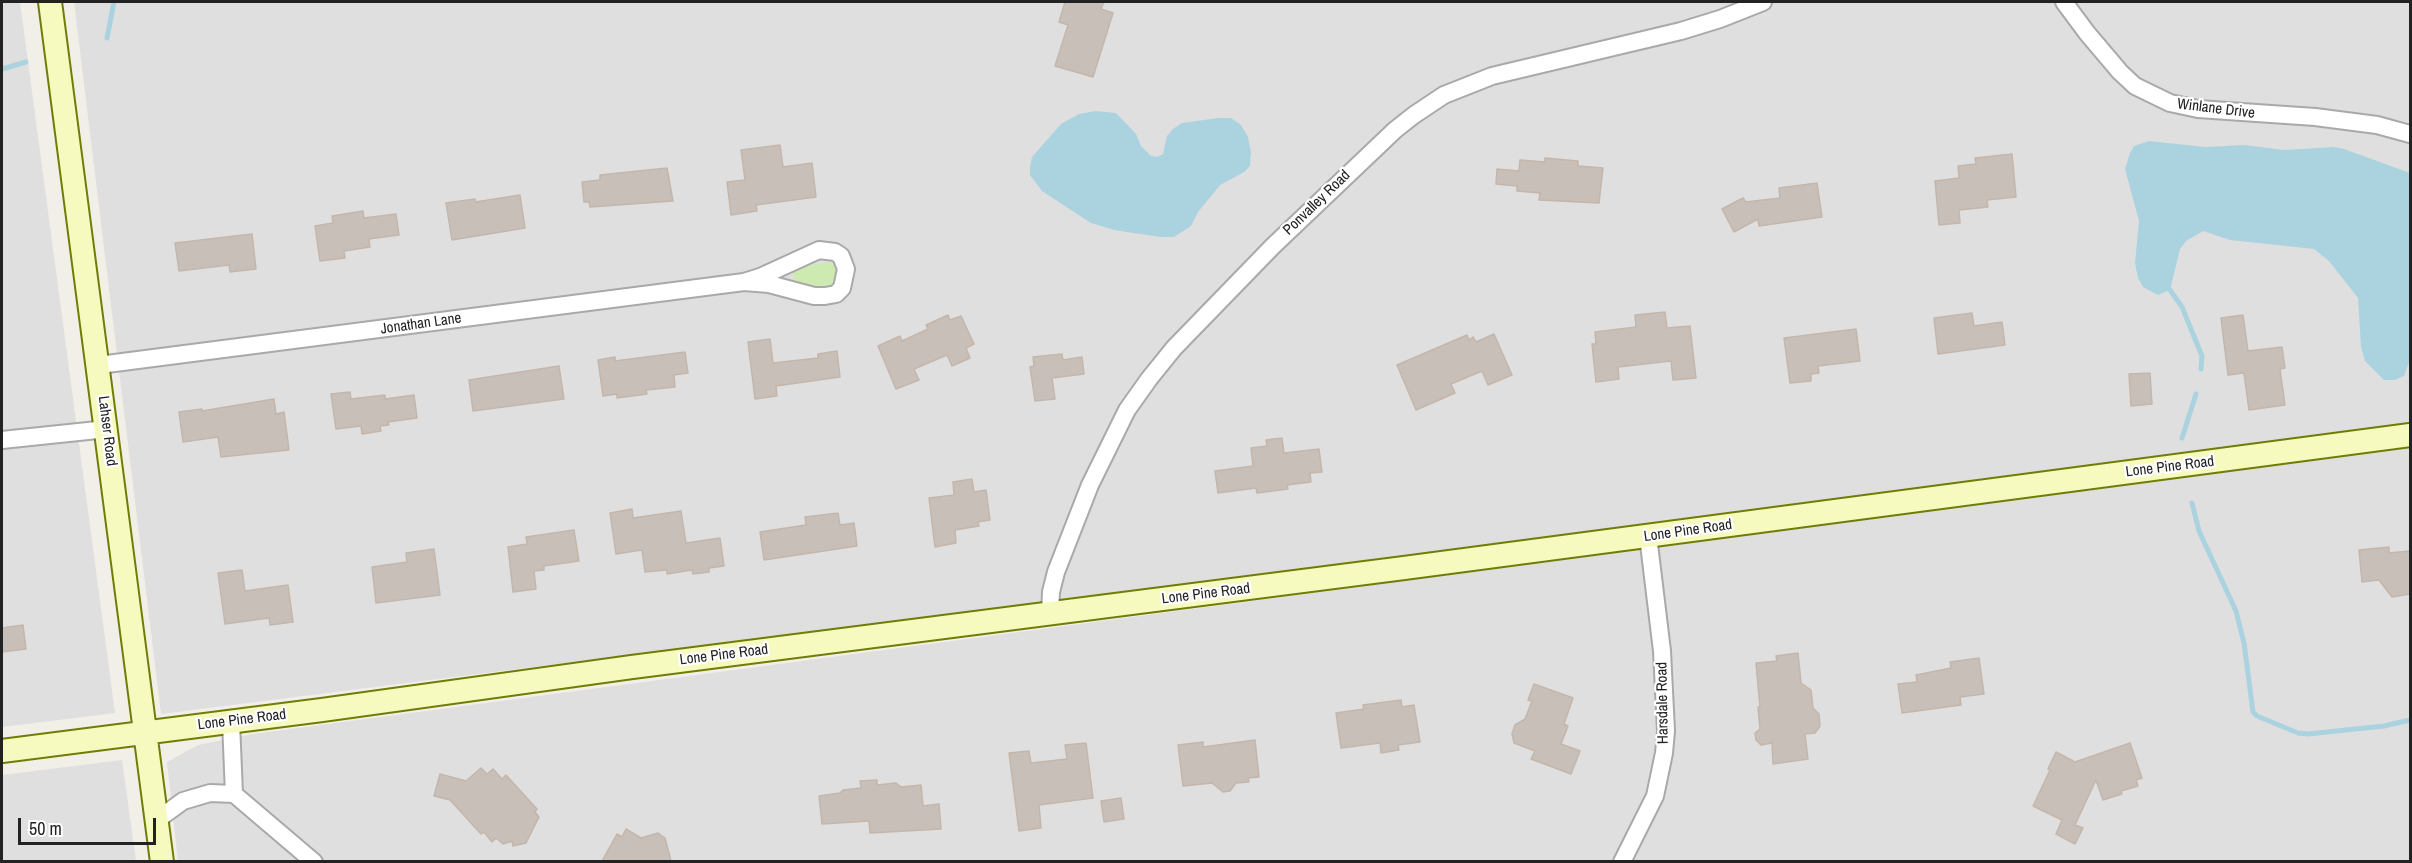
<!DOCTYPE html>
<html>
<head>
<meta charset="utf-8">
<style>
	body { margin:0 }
	#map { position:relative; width:2412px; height:863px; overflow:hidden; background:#f2efe9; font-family:"Archivo Narrow",sans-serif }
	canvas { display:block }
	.frame { position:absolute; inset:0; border:3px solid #222; pointer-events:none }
	.scale { position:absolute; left:18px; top:818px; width:138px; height:27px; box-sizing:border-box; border:3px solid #222; border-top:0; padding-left:8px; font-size:18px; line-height:21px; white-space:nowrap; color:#222; -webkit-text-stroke:4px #fff; paint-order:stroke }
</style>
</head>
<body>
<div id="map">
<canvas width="2412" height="863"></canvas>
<div class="frame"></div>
<div class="scale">50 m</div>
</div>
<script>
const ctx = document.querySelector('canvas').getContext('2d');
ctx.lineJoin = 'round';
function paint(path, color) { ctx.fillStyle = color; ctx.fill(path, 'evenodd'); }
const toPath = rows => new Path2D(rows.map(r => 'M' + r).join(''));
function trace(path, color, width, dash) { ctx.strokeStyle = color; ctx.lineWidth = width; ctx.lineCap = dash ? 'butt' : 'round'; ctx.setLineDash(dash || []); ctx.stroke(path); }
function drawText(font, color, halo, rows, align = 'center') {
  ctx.font = font + ' "Archivo Narrow",sans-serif'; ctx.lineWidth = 4.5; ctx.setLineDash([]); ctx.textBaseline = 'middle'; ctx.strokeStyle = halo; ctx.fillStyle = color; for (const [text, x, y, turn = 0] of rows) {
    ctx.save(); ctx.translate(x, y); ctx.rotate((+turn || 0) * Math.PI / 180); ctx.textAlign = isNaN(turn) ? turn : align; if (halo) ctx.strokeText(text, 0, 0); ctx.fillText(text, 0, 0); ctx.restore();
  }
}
paint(toPath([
	[2,2,20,2,115,713,2,727],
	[74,2,2410,2,2410,423,1032,604,161,714],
	[2410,447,2410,861,178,862,167,762,198,745,253,734],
	[122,760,136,861,2,861,2,775]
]), '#e0dfdf');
paint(toPath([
	[830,262,838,268,838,279,832,286,817,288,794,280,793,271,804,266]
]), '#cdebb0');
paint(toPath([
	[1095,111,1116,113,1136,134,1141,146,1151,156,1157,157,1163,154,1167,136,1173,129,1182,123,1218,118,1231,118,1241,125,1248,137,1251,152,1250,166,1244,172,1220,185,1198,212,1191,226,1174,237,1160,237,1114,230,1091,223,1042,191,1030,175,1030,167,1032,157,1061,124,1079,114],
	[2149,141,2205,147,2245,145,2284,150,2333,147,2344,149,2410,173,2410,360,2404,376,2395,380,2384,380,2365,361,2361,347,2358,298,2329,261,2314,249,2230,240,2203,231,2186,241,2180,249,2170,290,2158,295,2143,287,2138,278,2135,263,2139,221,2125,169,2130,153,2134,146]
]), '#aad3df');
trace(toPath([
	[107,38,114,2],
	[2,69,26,62],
	[2170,290,2182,307,2202,356,2201,369],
	[2182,438,2196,394],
	[2192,503,2199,531,2236,611,2244,643,2253,712,2257,716,2298,733,2308,734,2384,726,2410,720]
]), '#aad3df', 5);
const building = toPath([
	[1065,2,1104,2,1101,9,1113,13,1093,77,1055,66,1068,25,1059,22,1065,2],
	[780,145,783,167,812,163,816,197,756,205,757,211,731,215,727,182,745,180,741,150,780,145],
	[2012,154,2016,197,1987,200,1988,207,1959,210,1960,223,1939,225,1935,181,1959,178,1958,166,1976,164,1975,158,2012,154],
	[1545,158,1578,161,1578,166,1603,168,1599,203,1539,200,1540,193,1517,191,1517,186,1496,184,1497,169,1519,171,1520,160,1545,162,1545,158],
	[667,168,673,201,590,207,589,202,584,202,582,182,600,180,600,175,667,168],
	[1817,183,1822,217,1759,226,1758,219,1734,232,1722,209,1743,198,1746,202,1780,198,1779,188,1817,183],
	[520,195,525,228,452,240,446,203,475,199,475,202,520,195],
	[363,211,364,218,396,214,399,235,369,239,370,247,344,251,345,258,320,261,315,226,333,223,332,216,363,211],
	[252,234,256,269,230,272,229,265,179,271,175,243,252,234],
	[1665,312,1667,328,1690,326,1696,378,1673,380,1671,361,1618,367,1619,379,1596,382,1592,344,1596,344,1595,332,1636,327,1635,315,1665,312],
	[1972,313,1974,326,2002,322,2005,345,1938,354,1934,318,1972,313],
	[948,315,950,320,961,316,974,344,966,348,970,358,952,366,947,355,914,369,919,380,896,389,878,346,900,336,902,341,928,329,926,325,948,315],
	[2243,315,2248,351,2282,347,2285,368,2280,369,2285,405,2249,410,2244,373,2228,375,2221,318,2243,315],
	[1856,329,1860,361,1818,366,1819,373,1811,374,1811,381,1790,383,1784,338,1856,329],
	[1494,334,1512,375,1488,385,1482,371,1451,384,1455,393,1416,410,1397,365,1467,335,1469,340,1473,337,1476,342,1494,334],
	[770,339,773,363,818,358,818,354,837,351,840,377,776,386,777,396,755,399,748,342,770,339],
	[685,352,688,373,674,375,675,387,646,390,647,394,617,398,617,394,603,396,598,360,615,357,615,361,685,352],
	[1062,354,1063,360,1082,357,1084,374,1052,378,1055,399,1035,401,1030,367,1034,366,1033,357,1062,354],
	[559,366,564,399,473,411,469,380,559,366],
	[2150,373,2152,404,2131,406,2129,374,2150,373],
	[350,392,351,399,385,395,385,399,414,395,417,418,388,422,389,425,380,426,381,431,362,434,361,426,336,429,331,394,350,392],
	[274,399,276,414,284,412,289,450,221,457,218,437,183,442,179,412,202,409,202,411,274,399],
	[1282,438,1284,453,1319,449,1322,472,1310,473,1311,482,1287,485,1288,489,1257,493,1256,488,1218,493,1215,471,1253,466,1251,448,1267,446,1266,440,1282,438],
	[972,479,974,492,986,490,990,520,978,522,979,526,955,530,956,543,935,547,929,498,954,495,953,482,972,479],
	[632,509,633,518,681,511,686,543,720,538,724,566,709,568,709,572,693,574,692,570,667,574,667,570,645,572,642,550,616,554,610,513,632,509],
	[838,513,840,525,854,523,857,546,764,560,760,532,806,525,805,517,838,513],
	[574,530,579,561,544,566,544,570,534,571,536,589,513,592,508,547,527,544,526,537,574,530],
	[2389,547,2389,553,2410,551,2410,594,2392,597,2379,580,2362,582,2359,550,2389,547],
	[434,549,440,595,376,603,372,567,407,562,406,553,434,549],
	[242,570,245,591,288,585,293,622,270,625,269,618,225,624,218,573,242,570],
	[23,625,26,649,2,652,2,628,23,625],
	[1798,653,1801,683,1811,690,1813,708,1819,714,1820,726,1815,733,1805,734,1808,759,1773,764,1772,743,1761,745,1756,740,1755,733,1760,729,1758,707,1760,707,1756,663,1777,661,1776,656,1798,653],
	[1979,658,1984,694,1960,697,1961,705,1902,713,1898,684,1917,682,1916,675,1951,668,1950,662,1979,658],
	[1534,684,1573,698,1564,724,1568,726,1561,744,1580,751,1571,774,1531,759,1535,751,1514,743,1512,734,1515,725,1525,719,1532,701,1528,700,1534,684],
	[1401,700,1402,707,1414,705,1420,742,1398,745,1399,750,1381,753,1380,743,1341,748,1336,713,1364,709,1363,705,1401,700],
	[1255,740,1259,777,1248,778,1249,782,1236,783,1230,791,1223,792,1212,783,1183,786,1178,745,1203,742,1203,747,1255,740],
	[1086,743,1093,798,1039,805,1041,828,1019,831,1009,753,1029,751,1031,763,1067,759,1065,745,1086,743],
	[2130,743,2142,778,2136,780,2138,786,2121,791,2122,794,2103,800,2096,780,2075,825,2083,828,2075,844,2056,834,2062,820,2033,806,2050,770,2048,769,2056,752,2075,762,2130,743],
	[481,768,487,774,493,769,502,779,506,775,537,809,535,812,539,817,526,843,513,846,512,841,503,844,496,838,492,842,484,832,481,834,450,800,434,796,440,774,466,781,481,768],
	[877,780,877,785,896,783,901,787,921,785,923,806,939,804,941,829,870,833,869,821,822,824,819,796,840,793,843,790,861,788,860,781,877,780],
	[1121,798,1124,819,1104,822,1101,801,1121,798],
	[626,829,641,838,658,833,665,838,671,861,602,861,617,834,622,837,626,829]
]);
paint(building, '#c7bfb8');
trace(building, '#c4b6ab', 1.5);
const street = toPath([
	[2064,2,2087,33,2120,72,2135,86,2170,103,2198,109,2315,117,2377,125,2410,134],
	[99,365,744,282,769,284,814,296,825,296,836,294,842,288,846,269,841,256,835,252,819,250,760,277,744,282],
	[2,440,107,429],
	[1050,613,1051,592,1056,572,1090,485,1127,410,1149,379,1174,348,1273,246,1395,130,1414,115,1444,95,1492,76,1681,31,1720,19,1763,2],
	[231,722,234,794,314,862],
	[157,820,183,801,210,793,234,794],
	[1622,862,1655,796,1664,753,1666,731,1662,651,1648,536]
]);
const secondary = toPath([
	[50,2,162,862],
	[2,751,322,710,632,667,1404,568,2410,435]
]);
trace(street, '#a9a9a9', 20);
trace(secondary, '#707d05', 26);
trace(street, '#fff', 16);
trace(secondary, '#f7fabf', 22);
drawText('15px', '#222', '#fff', [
	["Winlane Drive",2216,109,7],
	["Ponvalley Road",1317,203,-44],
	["Jonathan Lane",421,324,-8],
	["Lahser Road",107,431,83],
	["Lone Pine Road",2170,467,-7],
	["Lone Pine Road",1688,531,-8],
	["Lone Pine Road",1206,594,-7],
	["Lone Pine Road",724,655,-7],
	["Harsdale Road",1663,703,-91],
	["Lone Pine Road",242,720,-7]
]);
</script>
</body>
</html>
